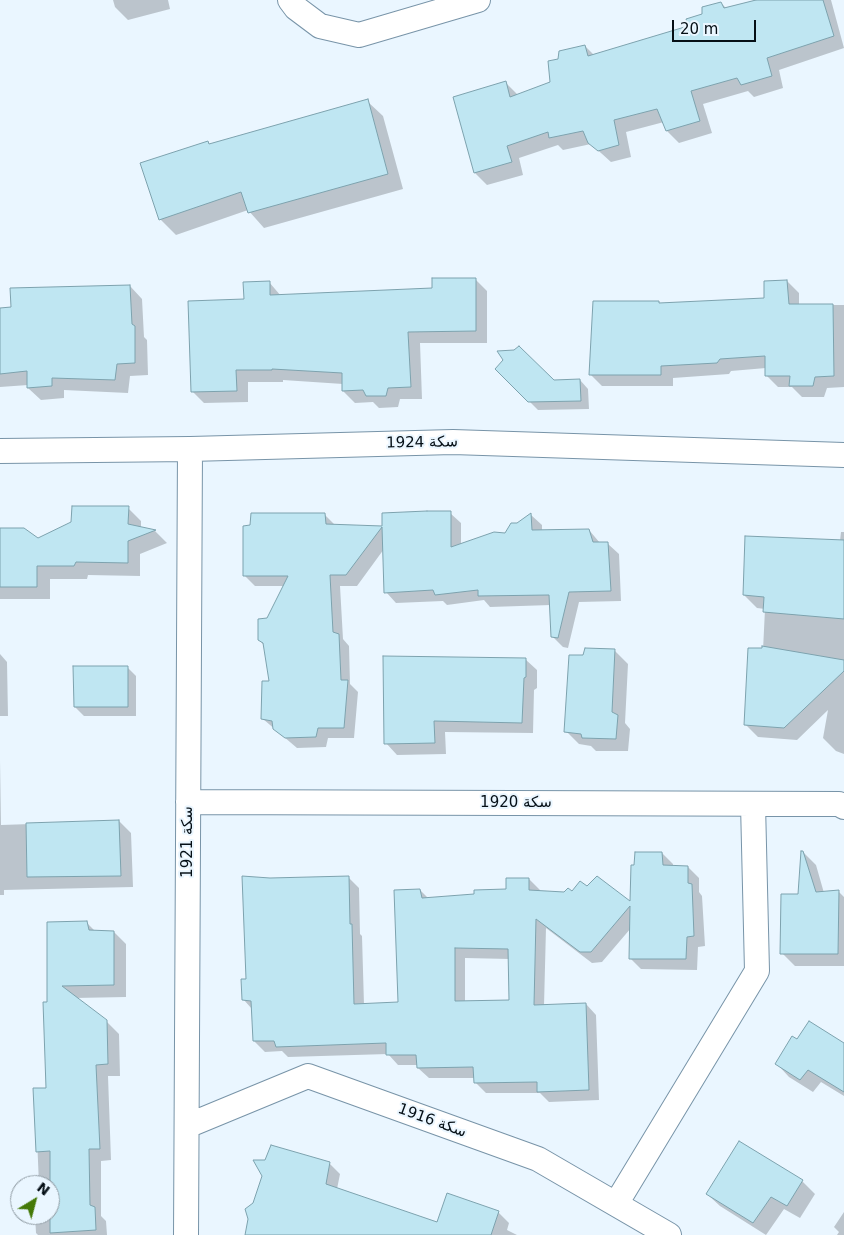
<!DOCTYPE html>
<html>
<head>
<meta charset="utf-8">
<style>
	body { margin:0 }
	#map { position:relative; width:844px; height:1235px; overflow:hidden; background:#eaf6ff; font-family:"DejaVu Sans",sans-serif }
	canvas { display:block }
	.north { position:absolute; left:10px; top:1175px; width:50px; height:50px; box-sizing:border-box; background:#eaf6ff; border:1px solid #8e9aa2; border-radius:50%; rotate:37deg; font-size:14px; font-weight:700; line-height:20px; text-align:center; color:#050f16 }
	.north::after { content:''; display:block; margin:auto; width:18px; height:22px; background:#447908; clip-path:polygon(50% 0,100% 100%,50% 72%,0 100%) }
	.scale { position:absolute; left:672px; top:20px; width:84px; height:22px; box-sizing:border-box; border:2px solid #050f16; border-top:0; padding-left:6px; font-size:15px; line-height:18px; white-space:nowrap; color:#050f16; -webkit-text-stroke:4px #eaf6ff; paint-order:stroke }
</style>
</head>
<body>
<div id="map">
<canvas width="844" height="1235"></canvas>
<div class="north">N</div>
<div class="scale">20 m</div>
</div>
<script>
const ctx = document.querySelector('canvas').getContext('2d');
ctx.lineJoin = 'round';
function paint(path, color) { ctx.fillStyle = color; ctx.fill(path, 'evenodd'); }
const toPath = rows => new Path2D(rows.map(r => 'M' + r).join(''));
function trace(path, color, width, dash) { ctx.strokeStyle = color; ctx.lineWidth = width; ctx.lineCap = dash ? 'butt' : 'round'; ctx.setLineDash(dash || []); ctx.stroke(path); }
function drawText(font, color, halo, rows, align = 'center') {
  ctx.font = font + ' "DejaVu Sans",Vazirmatn,sans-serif'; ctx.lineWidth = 4; ctx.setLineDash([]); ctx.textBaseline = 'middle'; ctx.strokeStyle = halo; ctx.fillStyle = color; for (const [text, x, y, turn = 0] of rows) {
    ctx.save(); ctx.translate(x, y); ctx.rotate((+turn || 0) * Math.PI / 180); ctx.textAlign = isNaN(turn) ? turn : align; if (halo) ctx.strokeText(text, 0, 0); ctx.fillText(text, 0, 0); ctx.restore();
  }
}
paint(toPath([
	[113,0,168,0,170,9,128,20,115,7],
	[761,0,831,0,844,48,779,70,783,88,754,97,748,91,703,104,712,133,679,143,667,131,664,122,626,132,631,157,611,162,591,144,563,150,558,145,519,158,523,175,487,185,475,173,454,98,505,82,518,95,551,82,559,60,585,46,594,55,690,27,721,3,726,8],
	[367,101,383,116,403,189,264,228,248,210,176,235,160,219,208,142,210,145],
	[475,279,487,291,487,343,420,343,422,399,400,399,398,407,379,408,373,402,355,403,343,391,343,384,283,380,283,382,248,382,248,402,204,403,192,391,245,300,269,282,281,296,433,289],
	[787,281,799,293,799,305,844,305,844,387,827,388,824,397,802,397,792,387,778,387,766,375,766,368,731,371,729,374,673,378,673,386,602,386,590,374,659,302,660,304,765,299],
	[130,286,142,299,144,337,147,340,148,375,130,376,128,393,64,390,64,398,41,400,28,388,28,385,0,387,0,309],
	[497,369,553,381,580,380,588,389,589,409,538,410],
	[128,508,141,521,141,528,155,531,167,543,140,554,140,576,88,575,87,579,50,579,50,599,0,599,0,530,37,539],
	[450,513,461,523,461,545,506,534,517,524,531,515,542,525,542,531,589,530,600,543,608,544,619,554,621,601,579,602,568,648,563,647,552,636,551,605,490,607,484,600,447,605,443,601,396,603,386,592,384,549,357,586,340,586,343,639,349,646,350,684,358,692,354,738,328,738,326,747,297,748,263,719,270,682,265,646,259,640,285,586,255,586,245,576,324,514,335,525,384,527],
	[841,532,844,532,844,754,836,751,823,738,828,710,797,740,758,737,745,724,763,650,765,609,757,608,744,595,840,541],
	[615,651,628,664,625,723,630,729,628,751,596,751,591,746,579,744,566,731,584,656],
	[0,654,7,662,8,716,0,716],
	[525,659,537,670,537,688,534,690,533,733,445,732,446,754,397,755,386,743],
	[128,668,136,676,136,716,84,716,75,707],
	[0,760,1,825,119,821,131,833,133,887,4,890,4,895,0,895],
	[803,852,816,865,824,893,838,891,844,897,844,966,795,966,782,953,800,895],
	[662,853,673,864,673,867,688,867,699,878,699,892,702,896,705,946,698,947,697,970,641,969,630,958,631,928,602,962,592,963,546,928,544,1006,586,1004,596,1015,599,1100,549,1102,540,1093,486,1093,475,1082,475,1078,429,1078,418,1068,418,1065,398,1065,388,1054,288,1057,282,1051,265,1052,254,1041,252,1009,243,999,269,880,349,878,359,888,360,934,362,936,364,1005,399,1004,420,890,428,898,475,895,507,890,529,879,540,890,540,892,573,893,588,887,631,903],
	[465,958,509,959,510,1002,465,1002],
	[86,922,95,931,114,932,126,944,126,997,75,998,106,1021,119,1034,120,1076,108,1076,111,1160,101,1161,101,1216,106,1221,107,1235,38,1235,36,1233,35,1215,50,1215,50,1185,39,1185,35,1090,47,1089,49,1003],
	[797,1040,844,1045,844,1096,821,1082,813,1092,789,1077,777,1064],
	[329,1163,340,1174,337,1189,437,1224,498,1212,509,1223,507,1230,517,1235,250,1235],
	[802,1181,815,1194,800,1218,784,1209,766,1235,720,1206,707,1194],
	[844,1212,844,1235,837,1235,839,1232,834,1227]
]), '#0003');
const building = toPath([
	[756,0,823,0,834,36,767,58,772,76,741,85,737,78,691,91,700,121,666,131,657,109,614,120,619,145,598,151,588,143,583,131,549,138,548,132,507,146,512,162,474,173,453,97,506,81,510,97,550,82,548,61,558,59,559,51,585,45,588,56,688,26,686,19,702,14,702,7,721,2,724,8,756,0],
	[368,99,388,174,248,213,241,192,159,220,140,163,208,141,209,144,368,99],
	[432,278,476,278,476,331,408,332,411,387,388,388,386,396,366,396,363,390,342,391,342,373,272,369,272,370,236,370,237,391,191,392,188,301,244,299,243,282,270,281,270,295,432,288,432,278],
	[787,280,789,304,833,304,834,376,815,377,813,386,789,386,790,376,765,376,765,356,720,359,717,363,661,366,661,375,589,375,593,301,659,301,659,303,764,298,764,281,787,280],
	[130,285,132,324,135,326,135,363,117,364,115,380,52,378,52,386,27,388,27,371,0,374,0,308,11,307,10,288,130,285],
	[519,346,554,380,580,379,581,401,528,402,495,369,503,360,497,351,514,350,519,346],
	[72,506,129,506,128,524,156,530,128,541,128,563,76,562,74,566,37,566,37,587,0,587,0,528,24,528,38,538,71,522,72,506],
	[427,511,451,511,451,547,494,532,505,533,511,523,517,523,531,513,532,530,589,529,593,542,608,542,611,591,569,592,558,638,551,637,549,595,478,596,478,590,435,595,433,590,384,593,382,527,346,575,330,575,333,632,339,634,341,680,348,680,344,728,318,728,316,737,285,738,273,729,272,721,261,719,262,681,269,681,263,643,258,640,258,619,267,618,288,576,243,576,243,526,250,525,251,513,325,513,326,524,382,526,382,513,427,511],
	[745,536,844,540,844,619,763,612,764,597,743,595,745,536],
	[762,646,844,660,844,671,784,728,744,725,748,648,762,648,762,646],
	[585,648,615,649,612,712,618,715,616,739,582,738,581,734,564,732,569,655,583,655,585,648],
	[383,656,526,658,526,677,524,678,522,723,434,721,435,743,384,744,383,656],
	[73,666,128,666,128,707,74,707,73,666],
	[119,820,121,876,27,877,26,823,119,820],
	[801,851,803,851,816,892,839,890,838,954,780,954,781,894,798,894,801,851],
	[635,852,662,852,663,865,688,866,688,883,692,884,694,936,687,937,686,959,629,959,630,906,591,952,580,952,536,919,534,1005,586,1003,589,1090,537,1092,537,1082,474,1083,473,1067,417,1068,416,1055,386,1055,386,1043,276,1047,274,1041,253,1041,251,1001,242,1000,241,979,246,979,242,876,270,878,349,876,350,924,352,924,354,1004,398,1002,394,890,420,889,422,898,474,894,474,890,506,889,506,878,529,878,529,890,564,892,568,888,572,891,580,881,587,886,597,876,630,901,631,865,634,865,635,852],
	[455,948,508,949,509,1000,455,1001,455,948],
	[87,921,89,930,114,931,114,985,62,986,107,1020,108,1064,96,1065,100,1149,89,1149,90,1205,95,1207,96,1230,50,1233,50,1151,36,1152,33,1088,46,1088,43,1002,47,1002,47,922,87,921],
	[809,1021,844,1043,844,1092,808,1070,800,1080,775,1064,792,1036,797,1039,809,1021],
	[739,1141,803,1180,787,1206,771,1197,753,1223,706,1194,739,1141],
	[271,1145,330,1162,326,1184,437,1222,447,1193,499,1211,491,1235,245,1235,248,1219,245,1209,253,1203,262,1176,253,1160,265,1160,271,1145]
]);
paint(building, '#bfe6f2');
trace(building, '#7da2ae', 1);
const street = toPath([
	[290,0,296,8,320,26,359,35,478,0],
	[0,451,190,449,453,442,844,455],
	[188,802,839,804,844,807],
	[187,1126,308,1076,538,1159,669,1235],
	[616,1204,757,971,753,804],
	[186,1235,190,449]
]);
trace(street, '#7894a8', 26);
trace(street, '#fff', 24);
drawText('15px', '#050f16', '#eaf6ff', [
	["سكة 1924",422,443,-1],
	["سكة 1920",516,803],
	["سكة 1921",188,842,-90],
	["سكة 1916",432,1121,20]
]);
</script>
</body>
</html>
